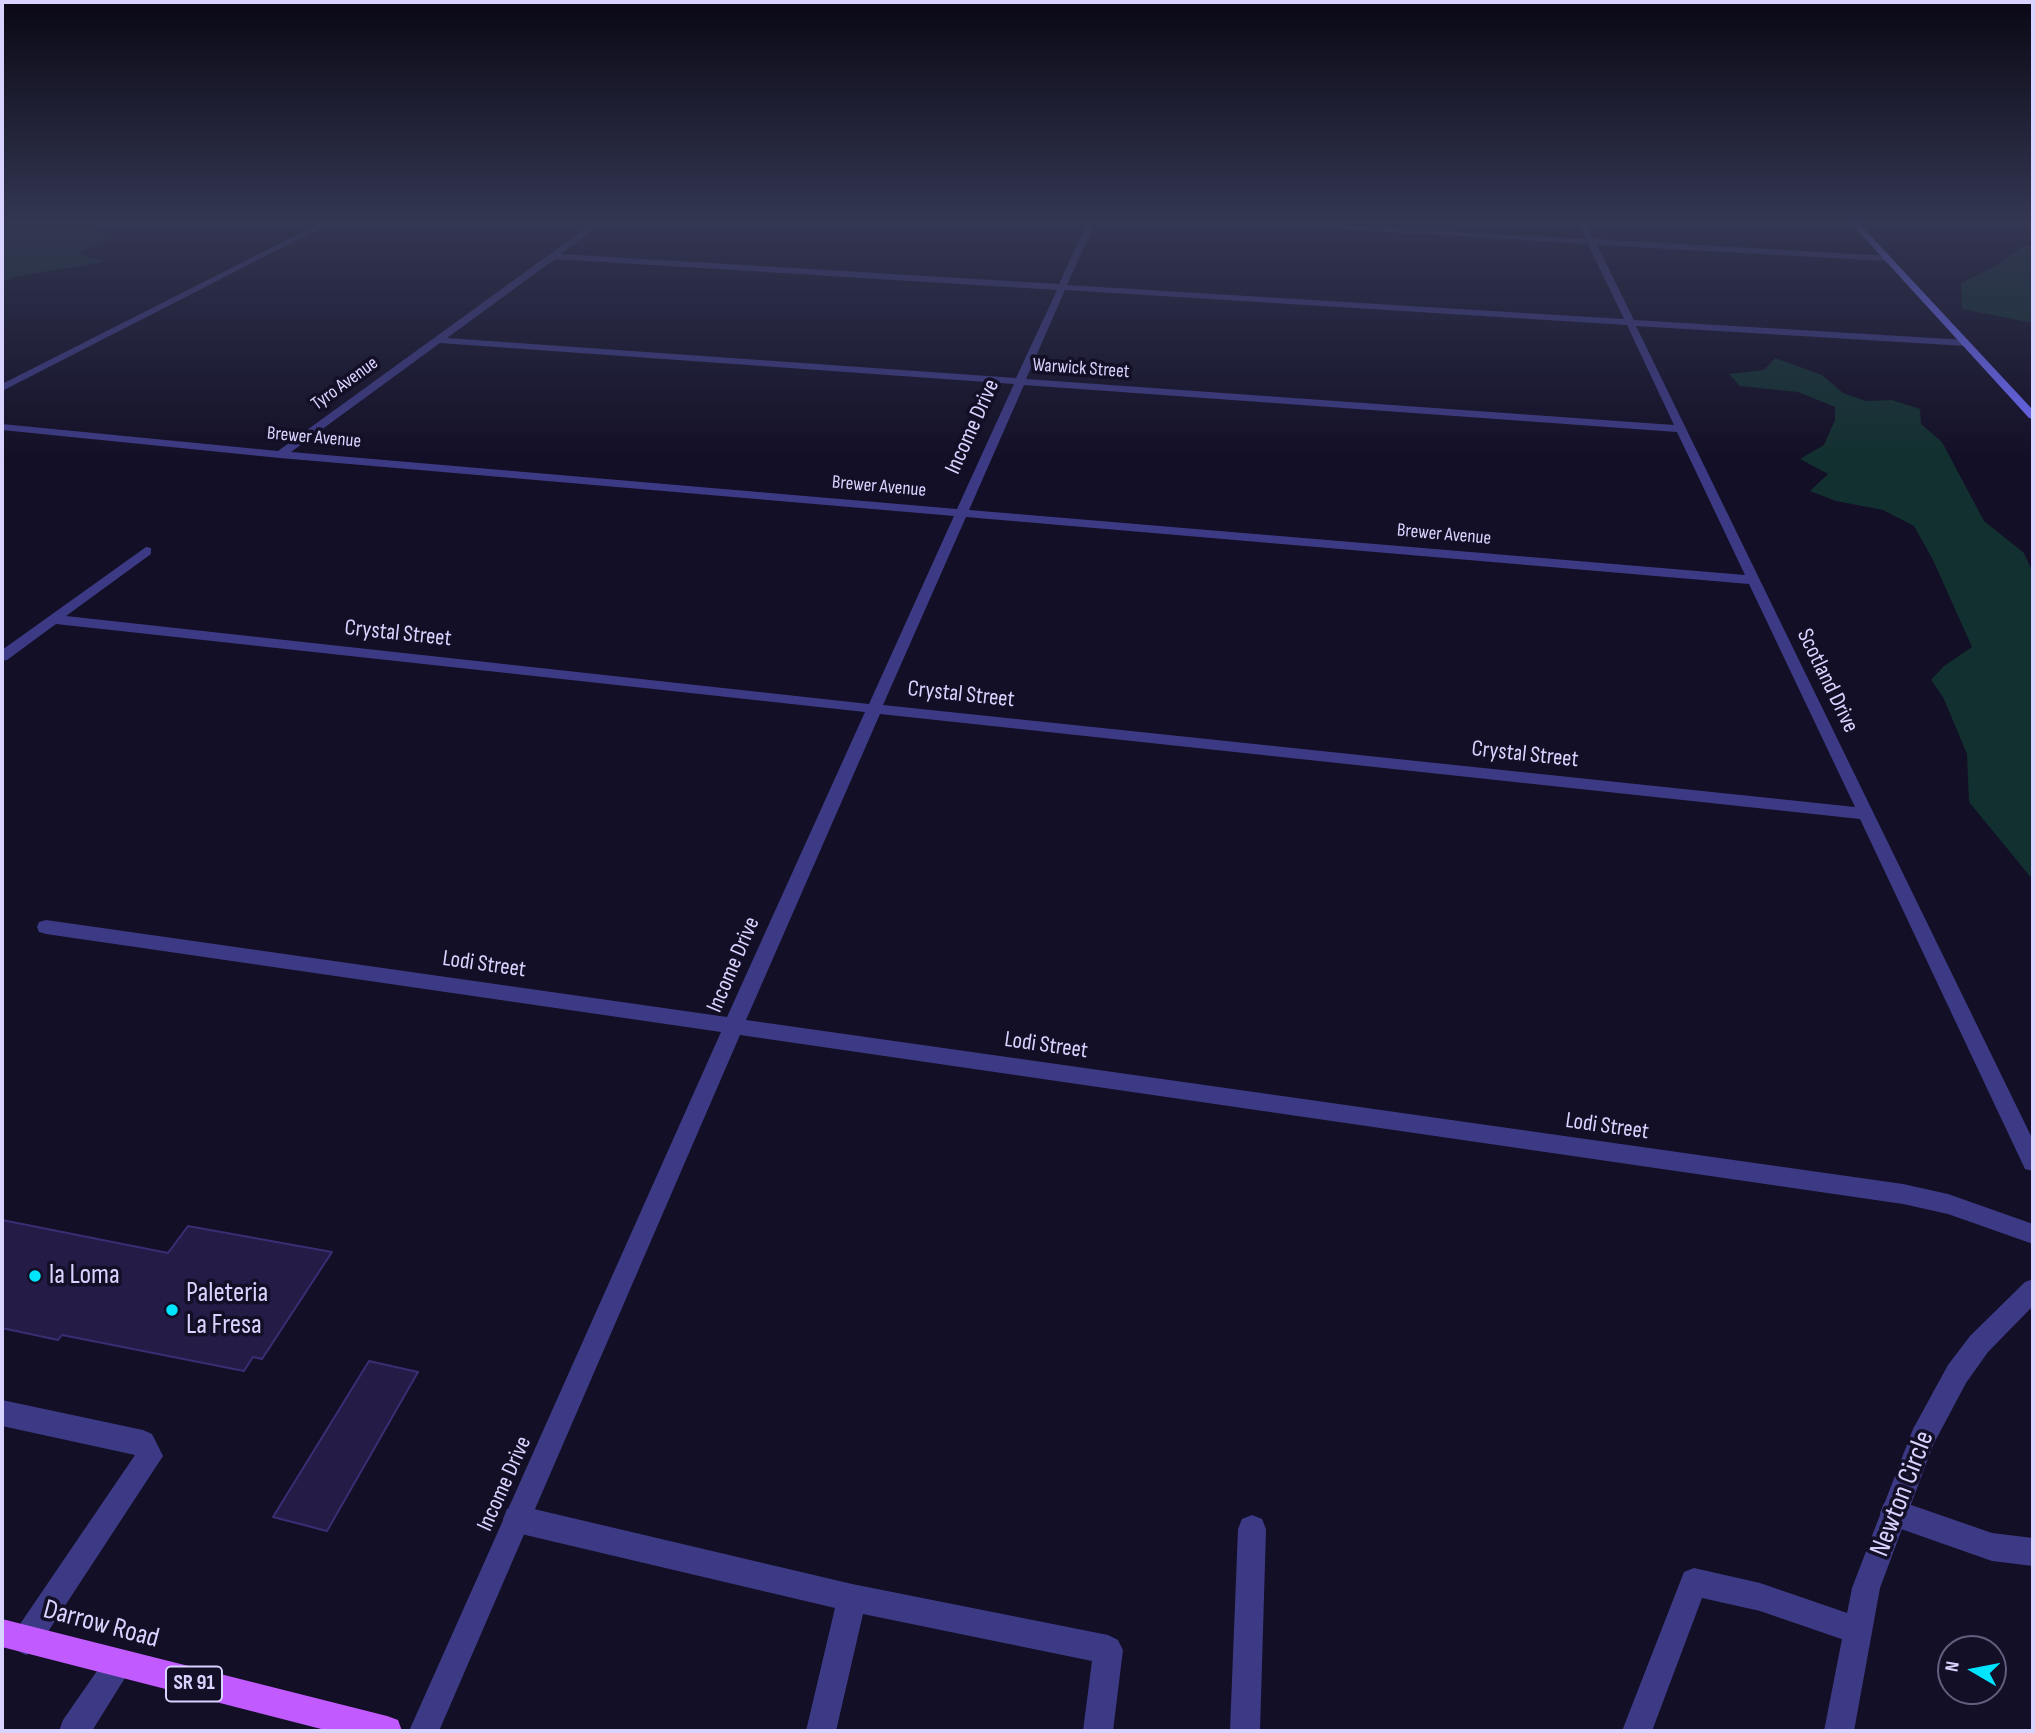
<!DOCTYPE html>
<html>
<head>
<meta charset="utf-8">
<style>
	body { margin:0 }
	#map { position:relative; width:2035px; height:1733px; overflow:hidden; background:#130f26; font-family:"Sofia Sans Condensed",sans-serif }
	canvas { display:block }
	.frame { position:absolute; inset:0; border:4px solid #d9d4ff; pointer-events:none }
	.north { position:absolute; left:1937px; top:1635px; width:70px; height:70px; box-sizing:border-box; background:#130f26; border:2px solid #625e7d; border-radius:50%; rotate:280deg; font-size:19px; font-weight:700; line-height:28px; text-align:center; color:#d9d4ff }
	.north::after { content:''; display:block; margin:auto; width:24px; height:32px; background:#00e5ff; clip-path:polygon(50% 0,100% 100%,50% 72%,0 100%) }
</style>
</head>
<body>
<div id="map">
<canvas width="2035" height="1733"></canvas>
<div class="frame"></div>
<div class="north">N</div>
</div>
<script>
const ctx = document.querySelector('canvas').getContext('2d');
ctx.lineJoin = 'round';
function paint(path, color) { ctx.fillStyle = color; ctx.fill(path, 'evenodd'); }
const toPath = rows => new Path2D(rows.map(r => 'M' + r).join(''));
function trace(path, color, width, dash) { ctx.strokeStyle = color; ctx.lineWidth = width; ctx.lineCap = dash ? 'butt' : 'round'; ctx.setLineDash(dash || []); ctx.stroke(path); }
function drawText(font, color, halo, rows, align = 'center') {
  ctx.font = font + ' "Sofia Sans Condensed",sans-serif'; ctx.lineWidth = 7; ctx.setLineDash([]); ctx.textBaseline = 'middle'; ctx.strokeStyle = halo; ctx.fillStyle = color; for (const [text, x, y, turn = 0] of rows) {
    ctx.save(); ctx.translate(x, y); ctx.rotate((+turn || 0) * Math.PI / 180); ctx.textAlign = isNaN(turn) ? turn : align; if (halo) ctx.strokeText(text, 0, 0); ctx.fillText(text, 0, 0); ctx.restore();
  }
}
paint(toPath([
	[2,220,119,220,94,229,111,237,79,252,89,259,105,259,99,263,18,276,2,282],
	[2033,244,2033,323,1962,309,1961,283,1995,266,2022,247],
	[1775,358,1822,375,1843,393,1866,401,1892,400,1920,409,1921,424,1942,442,1984,521,2024,553,2033,573,2033,880,1969,802,1967,754,1943,697,1931,680,1944,666,1972,647,1933,560,1914,526,1883,510,1836,501,1810,491,1828,474,1800,459,1824,445,1835,420,1835,407,1798,392,1740,386,1729,374,1764,370]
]), '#12302f');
const building = toPath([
	[2,1220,168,1253,188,1226,332,1252,262,1359,253,1357,244,1371,62,1335,58,1340,2,1328,2,1220],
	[369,1361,418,1372,327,1531,273,1517,369,1361]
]);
paint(building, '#241b47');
trace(building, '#3b2d73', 2);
paint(toPath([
	[2,1400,143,1430,152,1434,163,1456,36,1650,26,1655,16,1650,11,1640,16,1630,135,1455,2,1426,2,1400],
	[1894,1499,1992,1533,2033,1538,2033,1566,1992,1561,1884,1523,1880,1513,1884,1503,1894,1499],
	[517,1505,852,1584,1108,1635,1118,1640,1123,1650,1113,1731,1083,1731,1092,1661,863,1614,836,1731,806,1731,835,1608,517,1533,507,1529,503,1519,507,1509,517,1505],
	[1252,1515,1262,1519,1266,1529,1260,1731,1230,1731,1238,1529,1242,1519,1252,1515],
	[1694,1568,1760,1583,1856,1616,1866,1620,1870,1630,1866,1640,1856,1644,1760,1611,1702,1598,1652,1731,1622,1731,1684,1572,1694,1568],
	[118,1650,128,1655,133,1665,92,1731,59,1731,63,1720,108,1655,118,1650]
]), '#3d3a85');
paint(toPath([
	[326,220,336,220,2,391,2,384,326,220],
	[597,220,606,220,561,254,1059,284,1088,220,1096,220,1067,285,1624,319,1588,244,1190,220,1239,220,1586,239,1577,220,1585,220,1594,239,1890,256,1887,261,1597,245,1634,320,1966,340,1971,343,1966,346,1636,326,2033,1140,2033,1171,2025,1169,1860,819,880,714,746,1020,1903,1184,1948,1194,2033,1224,2033,1244,1948,1214,1903,1204,740,1035,439,1731,409,1731,721,1032,46,934,39,932,37,927,39,922,46,920,727,1017,865,712,56,624,7,660,2,661,2,650,146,547,151,548,151,554,66,616,869,704,954,516,280,458,2,430,2,424,278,451,597,220],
	[555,259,1057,290,1016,378,447,338,555,259],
	[1065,290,1627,325,1674,425,1026,379,1065,290],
	[440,343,1014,384,957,509,291,452,440,343],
	[1024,385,1677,432,1745,575,969,510,1024,385],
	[966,517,1749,584,1855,807,883,705,966,517],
	[2033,1279,2033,1306,1988,1352,1966,1383,1933,1445,1880,1588,1854,1731,1824,1731,1852,1588,1913,1429,1948,1365,1970,1336,2025,1282,2033,1279]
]), '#3d3a85');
paint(toPath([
	[1848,220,1856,220,2033,410,2033,419,2029,418,1848,220]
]), '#6f6bff');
paint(toPath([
	[2,1619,387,1716,398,1720,402,1731,329,1731,2,1647,2,1619]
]), '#c25bff');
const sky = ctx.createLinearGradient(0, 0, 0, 463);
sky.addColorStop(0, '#0a0815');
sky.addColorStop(0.48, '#333752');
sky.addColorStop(1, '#33375200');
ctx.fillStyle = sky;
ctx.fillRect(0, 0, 2035, 463);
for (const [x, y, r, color] of [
	[35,1276,7,"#00e5ff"],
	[172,1310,7,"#00e5ff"]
]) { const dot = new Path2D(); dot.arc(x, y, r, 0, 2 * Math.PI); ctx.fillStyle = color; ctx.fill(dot); trace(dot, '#130f26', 2.5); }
drawText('19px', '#d9d4ff', '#130f26', [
	["Warwick Street",1081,369,4],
	["Tyro Avenue",345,384,-36],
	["Brewer Avenue",314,438,5],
	["Brewer Avenue",879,487,5],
	["Brewer Avenue",1444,535,5]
]);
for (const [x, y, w] of [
	[194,1684,56]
]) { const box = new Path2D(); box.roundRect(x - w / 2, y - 17.5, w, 35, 5); ctx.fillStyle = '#130f26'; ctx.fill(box); trace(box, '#d9d4ff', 2); }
drawText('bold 21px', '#d9d4ff', null, [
	["SR 91",194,1684]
]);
drawText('23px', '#d9d4ff', '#130f26', [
	["Income Drive",973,427,-66],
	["Crystal Street",398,634,6],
	["Scotland Drive",1827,681,64],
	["Crystal Street",961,695,6],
	["Crystal Street",1525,755,6],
	["Lodi Street",484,965,8],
	["Income Drive",734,965,-67],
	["Lodi Street",1046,1046,8],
	["Lodi Street",1607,1127,8],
	["Income Drive",505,1484,-66]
]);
drawText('28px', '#d9d4ff', '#130f26', [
	["la Loma",49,1276],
	["Paleteria",186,1294],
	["La Fresa",186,1326]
], 'left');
drawText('28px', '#d9d4ff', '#130f26', [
	["Newton Circle",1903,1494,-69],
	["Darrow Road",101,1625,15]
]);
</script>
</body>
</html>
